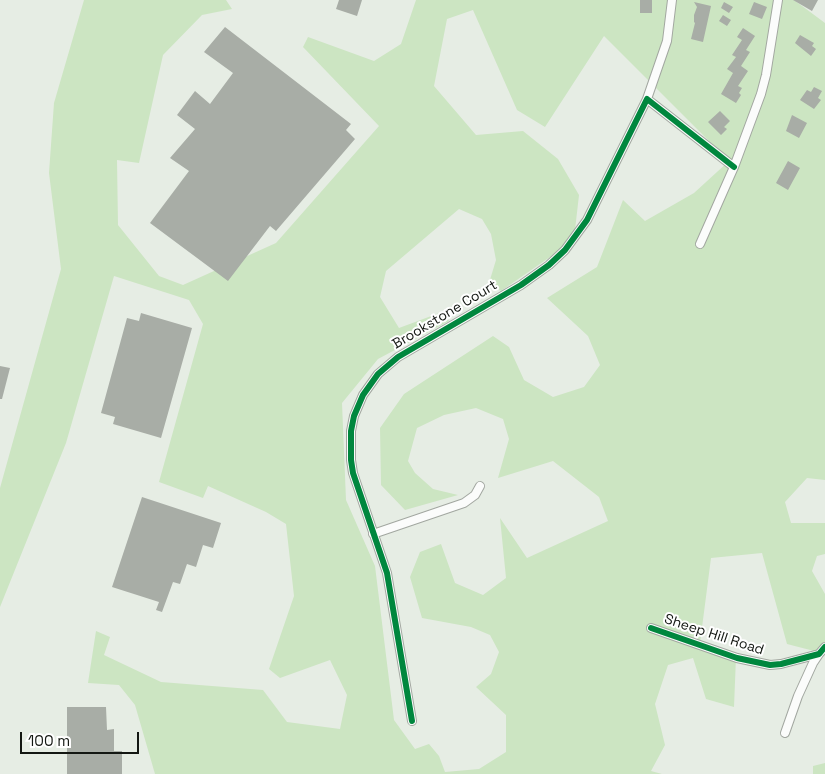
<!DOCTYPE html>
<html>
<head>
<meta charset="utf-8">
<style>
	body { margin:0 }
	#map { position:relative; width:825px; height:774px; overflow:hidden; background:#e6ede4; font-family:"Space Grotesk",sans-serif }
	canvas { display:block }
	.scale { position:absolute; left:20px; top:732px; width:119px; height:22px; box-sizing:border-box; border:2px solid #131712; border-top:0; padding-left:6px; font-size:15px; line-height:18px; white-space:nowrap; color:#131712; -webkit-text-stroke:4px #fff; paint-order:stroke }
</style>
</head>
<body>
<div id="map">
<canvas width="825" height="774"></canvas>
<div class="scale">100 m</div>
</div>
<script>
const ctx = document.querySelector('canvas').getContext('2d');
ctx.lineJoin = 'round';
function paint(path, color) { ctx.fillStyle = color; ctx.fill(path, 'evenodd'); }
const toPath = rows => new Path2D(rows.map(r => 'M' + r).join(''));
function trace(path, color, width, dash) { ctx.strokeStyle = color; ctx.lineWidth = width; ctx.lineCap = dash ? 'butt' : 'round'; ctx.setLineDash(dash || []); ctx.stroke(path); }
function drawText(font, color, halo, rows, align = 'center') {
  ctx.font = font + ' "Space Grotesk",sans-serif'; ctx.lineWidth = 4; ctx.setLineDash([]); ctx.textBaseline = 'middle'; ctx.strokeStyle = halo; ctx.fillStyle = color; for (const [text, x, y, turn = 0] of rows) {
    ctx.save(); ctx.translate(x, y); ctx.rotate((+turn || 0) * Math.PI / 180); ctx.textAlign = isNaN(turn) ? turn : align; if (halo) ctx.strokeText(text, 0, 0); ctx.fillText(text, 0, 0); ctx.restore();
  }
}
paint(toPath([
	[84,0,226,0,232,9,202,15,163,55,139,163,117,160,118,225,159,276,183,285,276,243,379,126,303,47,308,37,374,61,401,44,416,0,794,0,825,23,825,480,807,478,785,502,791,523,825,523,825,554,817,556,812,571,825,594,825,645,818,652,787,644,762,553,711,558,700,643,736,657,734,707,706,699,693,658,668,665,655,704,665,745,651,771,662,774,155,774,135,705,119,685,88,683,96,631,110,637,104,655,161,682,263,690,287,722,340,729,347,695,330,660,280,678,269,669,294,596,286,524,266,512,208,486,203,498,159,482,203,324,189,300,114,276,66,443,0,607,0,488,61,269,49,173,54,103],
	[473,10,517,110,545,127,604,36,729,161,694,193,645,221,623,200,597,267,547,298,588,336,600,365,584,387,553,397,524,380,509,347,493,336,404,394,380,428,381,485,405,510,458,495,433,489,415,473,408,461,417,428,444,415,476,408,503,419,509,439,498,478,553,461,599,497,608,521,527,558,500,518,506,578,483,595,455,583,441,544,420,552,410,577,422,618,471,627,490,635,499,652,491,674,476,687,506,715,506,752,479,769,445,772,439,756,429,744,415,749,394,720,375,566,346,500,342,403,378,359,449,321,442,312,399,328,380,297,386,271,459,209,482,219,491,234,496,260,489,283,501,291,563,248,575,230,579,195,558,159,523,131,476,135,434,86,447,19],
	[825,763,825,774,813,774,813,766]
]), '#cce5c2');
paint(toPath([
	[339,0,362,0,357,16,336,9],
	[640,0,652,0,652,13,640,13],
	[793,0,818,0,812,11],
	[694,2,711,6,703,42,691,39,695,23,694,22,694,15,697,7],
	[724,2,733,7,729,13,721,8],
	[754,2,767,7,762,19,749,14],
	[723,15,731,20,727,26,719,21],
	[225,27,351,124,346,130,355,139,276,231,270,226,228,281,150,223,189,171,170,158,195,129,177,115,195,91,210,104,233,73,204,52],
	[743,28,755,36,746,50,750,52,741,66,748,71,738,86,742,88,739,93,741,95,736,103,721,94,733,73,727,69,736,57,732,55,742,40,737,37],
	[800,35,814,43,812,46,816,49,811,56,795,43],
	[814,87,822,91,818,98,821,100,814,109,800,100,807,90,811,92],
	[720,111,730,121,724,127,727,129,721,135,708,122],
	[792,115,807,123,799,138,786,131],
	[788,161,800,168,788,190,776,183],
	[141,313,192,328,161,438,113,424,115,417,101,413,127,318,139,321],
	[0,366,10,368,2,399,0,399],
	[142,497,221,523,213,548,203,545,196,567,187,564,180,584,173,582,162,612,156,610,159,602,112,587],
	[67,707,106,707,107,730,114,729,114,751,122,751,122,774,67,774]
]), '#a8ada6');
const minor = toPath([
	[647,99,667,41,672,0],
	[700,244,734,167,761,94,766,75,778,0],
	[373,534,464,503,475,495,480,486],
	[651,628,737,658,770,665,781,664,819,654,825,647],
	[412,721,387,573,353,473,351,460,351,431,354,416,363,395,378,374,398,357,521,285,549,265,565,250,587,220,647,99,734,167],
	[785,733,798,696,813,663,819,654]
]);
trace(minor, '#a2a7a0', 10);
trace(minor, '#fbfcfb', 8);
trace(toPath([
	[651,628,737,658,770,665,781,664,819,654,825,647],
	[412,721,387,573,353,473,351,460,351,431,354,416,363,395,378,374,398,357,521,285,549,265,565,250,587,220,647,99,734,167]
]), '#00873e', 6);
drawText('14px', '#131712', '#fff', [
	["Brookstone Court",445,315,-31],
	["Sheep Hill Road",714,635,18]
]);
</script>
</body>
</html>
